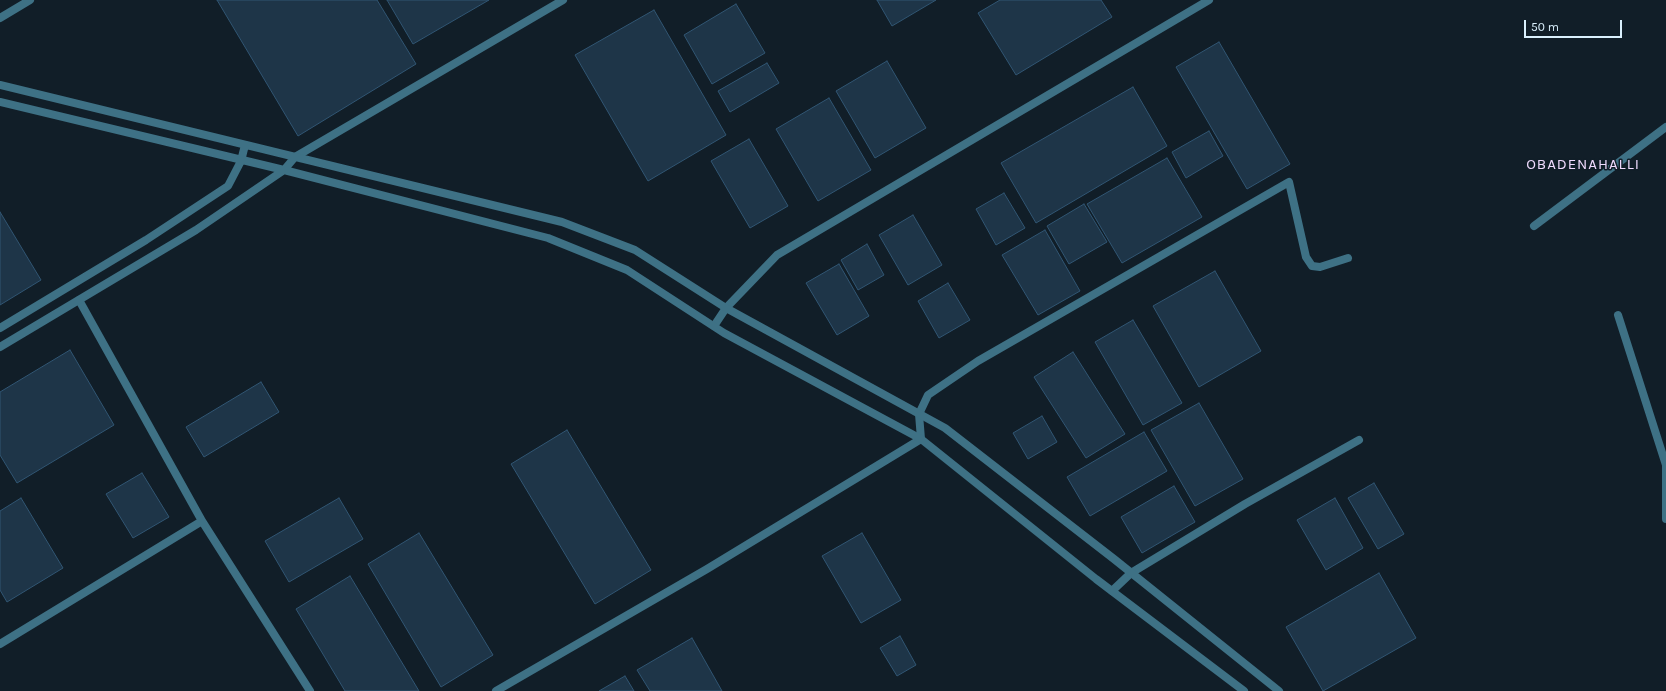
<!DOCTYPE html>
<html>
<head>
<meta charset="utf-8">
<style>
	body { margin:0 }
	#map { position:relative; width:1666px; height:691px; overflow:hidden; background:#111e28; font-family:Karla,sans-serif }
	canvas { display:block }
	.scale { position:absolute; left:1524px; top:20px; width:98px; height:18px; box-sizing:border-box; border:2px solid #daf0fd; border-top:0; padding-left:5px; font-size:12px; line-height:14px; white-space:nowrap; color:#daf0fd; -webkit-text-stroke:3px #111e28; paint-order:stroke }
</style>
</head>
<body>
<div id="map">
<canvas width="1666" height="691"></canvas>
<div class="scale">50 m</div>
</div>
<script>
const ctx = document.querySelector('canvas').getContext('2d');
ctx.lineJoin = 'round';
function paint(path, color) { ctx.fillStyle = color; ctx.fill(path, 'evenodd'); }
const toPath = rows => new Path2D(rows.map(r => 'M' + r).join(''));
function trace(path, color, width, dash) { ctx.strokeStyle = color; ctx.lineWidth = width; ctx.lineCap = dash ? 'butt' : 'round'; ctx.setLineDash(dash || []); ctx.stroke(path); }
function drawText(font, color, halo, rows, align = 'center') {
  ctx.font = font + ' Karla,sans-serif'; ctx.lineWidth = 3; ctx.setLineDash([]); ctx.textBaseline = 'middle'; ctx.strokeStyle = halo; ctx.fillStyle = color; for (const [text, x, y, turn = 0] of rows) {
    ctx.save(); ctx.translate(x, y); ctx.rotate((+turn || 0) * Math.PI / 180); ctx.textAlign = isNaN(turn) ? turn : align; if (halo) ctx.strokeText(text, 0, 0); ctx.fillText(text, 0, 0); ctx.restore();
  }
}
const building = toPath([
	[217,0,377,0,416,64,298,136,217,0],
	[387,0,489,0,413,44,387,0],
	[877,0,936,0,892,26,877,0],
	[1000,0,1101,0,1112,17,1016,75,978,13,1000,0],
	[736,4,765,53,712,84,684,35,736,4],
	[654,10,726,135,648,181,575,55,654,10],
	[1219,42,1290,164,1247,189,1176,67,1219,42],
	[887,61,926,128,875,158,836,91,887,61],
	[767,63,779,83,730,112,718,91,767,63],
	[1133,87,1167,146,1036,223,1001,163,1133,87],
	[829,98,871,170,818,201,776,129,829,98],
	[1209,131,1223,156,1186,178,1172,152,1209,131],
	[749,139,788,206,750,228,711,161,749,139],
	[1167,158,1202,217,1122,263,1087,204,1167,158],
	[1004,193,1025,228,996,245,976,209,1004,193],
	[1084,204,1107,242,1069,264,1047,226,1084,204],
	[0,212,41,280,0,305,0,212],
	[913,215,942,265,908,285,879,235,913,215],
	[1045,230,1080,291,1038,315,1002,255,1045,230],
	[867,244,884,275,858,290,841,260,867,244],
	[839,264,869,316,837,335,806,283,839,264],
	[1215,271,1261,351,1199,387,1153,306,1215,271],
	[948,283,970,320,939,338,918,301,948,283],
	[1133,320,1182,403,1143,425,1095,342,1133,320],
	[70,350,114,425,17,483,0,455,0,392,70,350],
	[1073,352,1125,434,1086,458,1034,377,1073,352],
	[261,382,279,412,204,457,186,427,261,382],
	[1199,403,1243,479,1195,506,1151,430,1199,403],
	[1042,416,1057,442,1028,459,1013,433,1042,416],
	[567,430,651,570,595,604,511,464,567,430],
	[1144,432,1167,471,1090,516,1067,477,1144,432],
	[142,473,169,517,133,538,106,494,142,473],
	[1374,483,1404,534,1378,549,1348,498,1374,483],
	[1174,486,1195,522,1142,553,1121,517,1174,486],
	[21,498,63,568,7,602,0,590,0,511,21,498],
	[339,498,363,539,289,582,265,541,339,498],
	[1335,498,1363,548,1326,570,1297,520,1335,498],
	[419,533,493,655,441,687,368,564,419,533],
	[862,533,901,600,861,623,822,556,862,533],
	[1379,573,1416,638,1323,691,1286,627,1379,573],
	[350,576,419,691,345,691,296,609,350,576],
	[900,636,916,665,897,676,880,648,900,636],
	[692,638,722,691,650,691,637,670,692,638],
	[625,676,634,691,599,691,625,676]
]);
paint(building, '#1e3548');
trace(building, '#315673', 1);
trace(toPath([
	[0,18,30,0],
	[295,157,563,0],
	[1534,226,1666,127],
	[79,300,202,521],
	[1618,315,1666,465,1666,519],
	[714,326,726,308,777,255,1209,0],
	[1112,591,1131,573,1245,504,1359,440],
	[0,644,202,521,310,691],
	[496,691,707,569,921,439,919,414,928,395,978,361,1289,182,1306,257,1312,266,1320,267,1348,258]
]), '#3e7185', 8);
trace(toPath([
	[0,85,562,222,635,250,726,308,945,428,1114,559,1279,691],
	[0,102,284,170,548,238,627,270,724,333,921,439,1096,579,1244,691],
	[0,328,146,240,228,186,241,161,245,145],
	[0,347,196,230,284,170,295,157]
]), '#3e7185', 8);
ctx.letterSpacing = '1px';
drawText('15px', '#f0dbfe', '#111e28', [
	["OBADENAHALLI",1583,165]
]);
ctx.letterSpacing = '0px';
</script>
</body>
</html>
